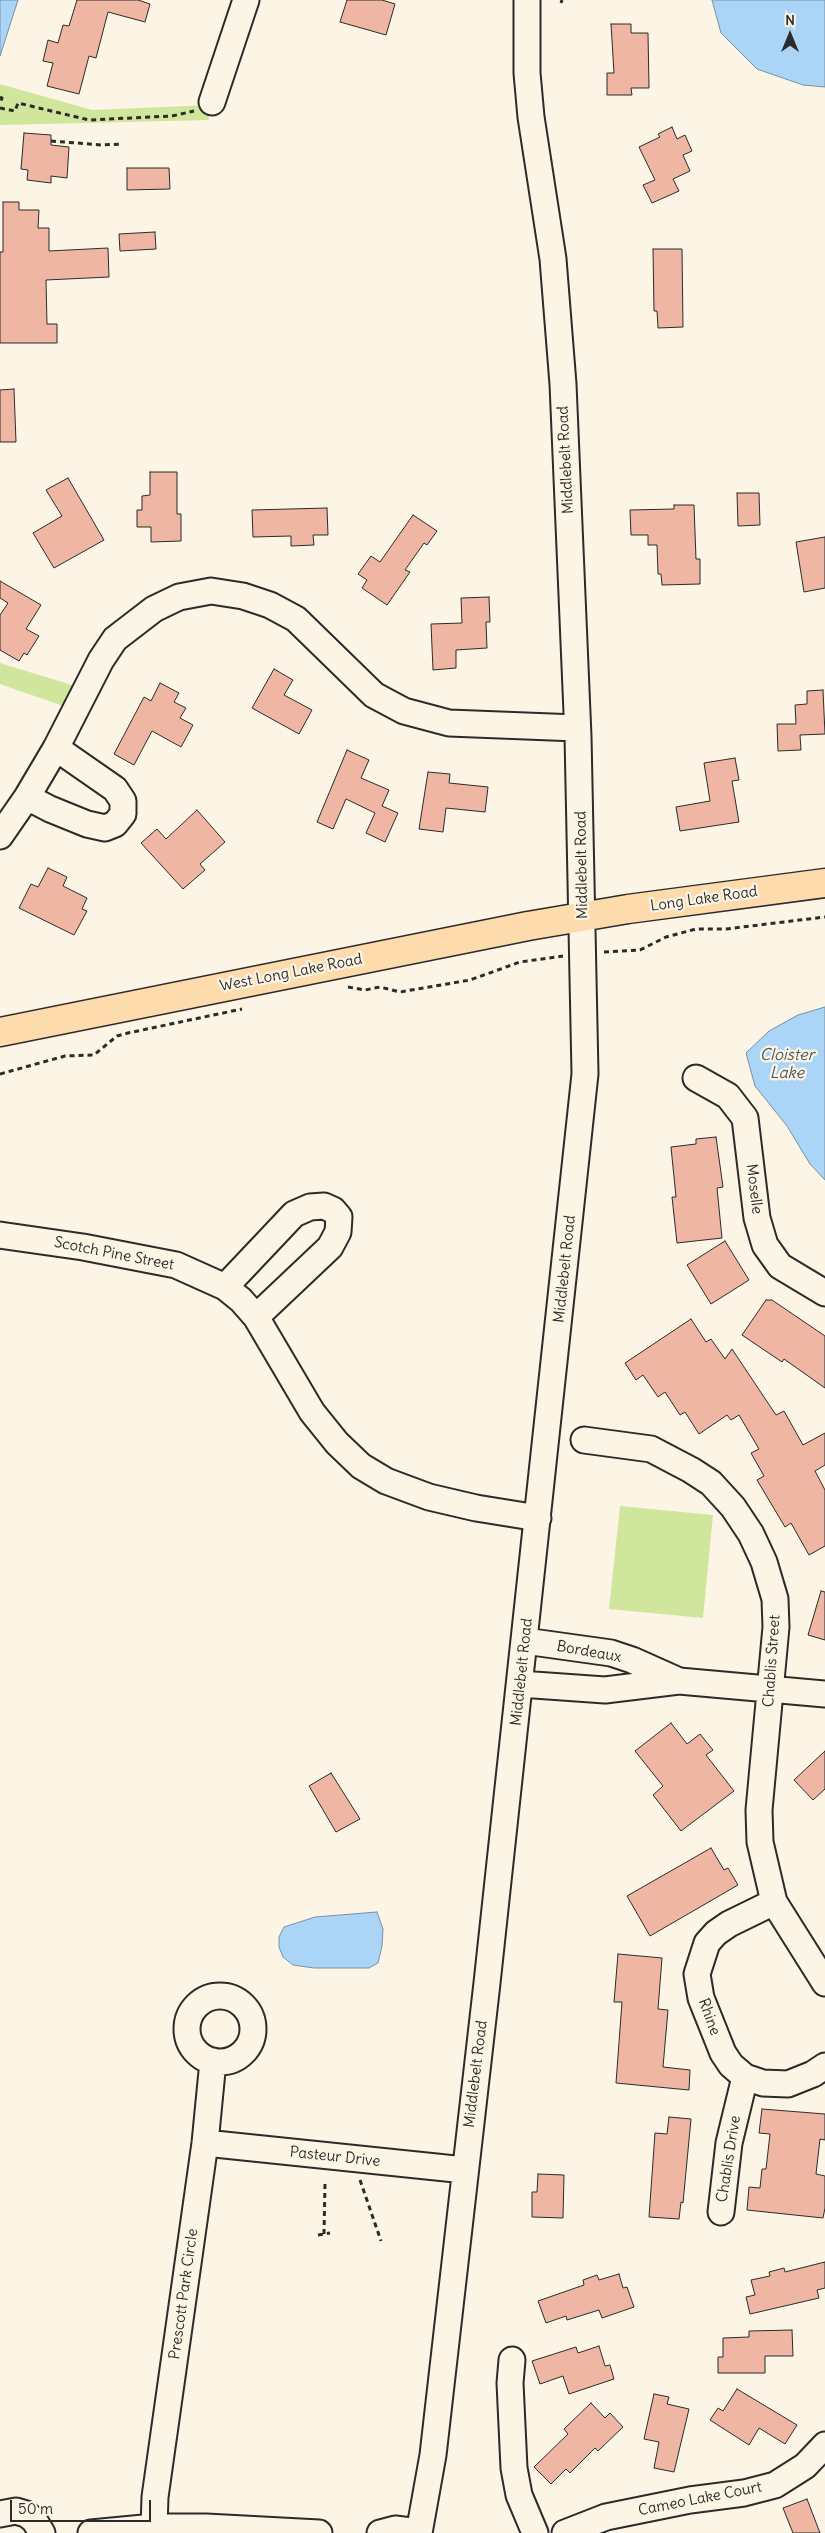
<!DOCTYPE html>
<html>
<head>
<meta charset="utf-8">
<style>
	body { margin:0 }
	#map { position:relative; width:825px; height:2533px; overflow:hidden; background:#fcf5e5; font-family:Delius,sans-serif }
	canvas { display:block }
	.north { position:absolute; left:765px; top:10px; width:50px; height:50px; -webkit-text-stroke:4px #fcf5e5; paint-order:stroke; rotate:0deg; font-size:14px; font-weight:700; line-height:20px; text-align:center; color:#2b2b2b }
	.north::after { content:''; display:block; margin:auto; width:18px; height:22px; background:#2b2b2b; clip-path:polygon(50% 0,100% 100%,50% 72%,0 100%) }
	.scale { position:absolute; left:10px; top:2500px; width:141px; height:22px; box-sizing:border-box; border:2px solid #2b2b2b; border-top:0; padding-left:6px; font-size:15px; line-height:18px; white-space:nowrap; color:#2b2b2b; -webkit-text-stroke:4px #fcf5e5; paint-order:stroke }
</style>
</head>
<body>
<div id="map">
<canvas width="825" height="2533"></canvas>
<div class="north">N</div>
<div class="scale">50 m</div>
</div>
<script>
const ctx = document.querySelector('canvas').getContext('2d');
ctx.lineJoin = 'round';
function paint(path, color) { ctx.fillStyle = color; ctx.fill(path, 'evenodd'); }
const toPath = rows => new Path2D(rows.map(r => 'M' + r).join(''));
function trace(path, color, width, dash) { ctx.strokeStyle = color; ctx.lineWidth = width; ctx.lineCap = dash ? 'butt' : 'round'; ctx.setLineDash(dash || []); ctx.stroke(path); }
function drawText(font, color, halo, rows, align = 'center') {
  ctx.font = font + ' Delius,sans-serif'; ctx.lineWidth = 4.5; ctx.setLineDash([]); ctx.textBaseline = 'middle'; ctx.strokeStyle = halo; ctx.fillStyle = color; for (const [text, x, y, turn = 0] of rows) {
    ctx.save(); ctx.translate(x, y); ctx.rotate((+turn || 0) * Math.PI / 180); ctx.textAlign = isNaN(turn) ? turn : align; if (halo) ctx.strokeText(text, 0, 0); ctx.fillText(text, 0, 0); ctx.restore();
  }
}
paint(toPath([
	[0,84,92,110,209,105,209,120,0,125],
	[0,663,75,686,66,707,0,684],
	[620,1506,713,1515,703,1618,609,1609]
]), '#cfe69c');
const water = toPath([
	[0,0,18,0,0,56,0,0],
	[712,0,825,0,825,87,803,85,757,69,721,33,712,0],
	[825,1007,825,1180,810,1164,787,1126,755,1086,746,1053,769,1031,798,1015,825,1007],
	[377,1912,383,1929,382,1946,378,1963,369,1968,314,1968,293,1965,283,1957,279,1947,279,1937,284,1927,315,1917,377,1912]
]);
paint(water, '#abd5f6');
trace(water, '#7891a5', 1);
const building = toPath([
	[77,0,138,0,150,4,145,22,108,12,96,58,89,56,79,94,47,86,53,63,43,61,48,40,58,43,63,25,69,26,77,0],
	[347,0,382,0,395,4,386,35,340,22,347,0],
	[611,24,631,24,631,33,648,33,649,88,631,88,632,95,607,95,607,73,614,73,611,24],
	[672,127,677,139,685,135,692,151,683,155,690,171,673,179,679,191,652,203,643,185,655,180,639,147,660,137,658,134,672,127],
	[24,133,51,135,51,145,69,147,67,178,51,176,51,183,27,180,28,170,21,169,24,133],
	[127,168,169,168,170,189,127,190,127,168],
	[3,202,19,202,19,210,39,210,38,228,49,228,49,251,108,248,109,277,46,280,47,324,57,324,57,343,0,343,0,252,3,252,3,202],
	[155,232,156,249,120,251,119,234,155,232],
	[653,249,682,249,683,327,658,328,657,311,654,311,653,249],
	[14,389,16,442,0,442,0,390,14,389],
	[150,472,177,472,177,514,181,514,181,541,151,542,151,527,137,527,137,510,142,510,142,496,150,495,150,472],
	[68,478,104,540,54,568,33,533,62,516,46,490,68,478],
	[737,493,759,493,760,525,738,526,737,493],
	[674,505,694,505,696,559,700,559,700,584,662,585,661,574,658,574,657,545,648,545,648,535,631,535,630,510,674,509,674,505],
	[327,508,328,535,313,535,314,545,291,546,291,536,253,537,252,510,327,508],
	[413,515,437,531,427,545,424,543,405,570,410,572,387,605,362,588,367,580,358,574,371,556,380,562,413,515],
	[825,537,825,588,804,592,796,542,825,537],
	[0,581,41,605,26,629,39,636,27,655,24,653,19,661,0,650,0,615,8,603,0,598,0,581],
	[489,597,490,622,486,622,487,648,456,650,456,668,433,670,431,624,462,623,461,598,489,597],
	[274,669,293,680,284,695,312,710,299,734,252,708,274,669],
	[160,683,179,693,174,702,186,708,180,718,193,725,181,747,152,731,134,765,114,754,144,697,151,701,160,683],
	[823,690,825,734,800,735,801,750,778,751,777,724,796,724,795,705,807,704,807,691,823,690],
	[347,750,369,760,361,778,389,790,382,806,398,813,385,842,366,833,375,813,346,799,333,829,317,822,347,750],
	[735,758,739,780,732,781,739,822,680,831,676,807,710,801,704,763,735,758],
	[428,772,450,774,449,783,488,787,485,812,446,808,443,832,419,829,428,772],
	[197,810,225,842,200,864,205,870,183,889,141,843,157,829,166,839,197,810],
	[48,868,67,877,63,886,87,898,82,909,87,911,74,935,19,908,31,884,38,887,48,868],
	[716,1137,723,1187,717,1188,722,1238,677,1243,672,1197,676,1197,671,1147,696,1144,696,1139,716,1137],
	[725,1241,749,1280,711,1304,687,1265,725,1241],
	[766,1300,772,1300,825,1336,825,1388,784,1359,782,1362,742,1335,766,1300],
	[691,1319,706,1342,711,1339,725,1359,732,1349,776,1415,784,1411,803,1445,825,1433,825,1465,815,1471,825,1490,825,1546,809,1555,791,1523,785,1527,757,1480,764,1476,751,1453,759,1449,739,1415,731,1420,727,1415,699,1434,685,1412,680,1415,665,1392,658,1397,643,1375,636,1380,625,1363,691,1319],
	[821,1591,825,1592,825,1640,808,1635,821,1591],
	[671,1723,687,1744,700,1734,713,1750,706,1755,734,1791,681,1831,653,1795,663,1786,635,1751,671,1723],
	[825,1751,825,1789,813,1800,794,1780,825,1751],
	[331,1773,360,1819,336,1832,309,1786,331,1773],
	[711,1848,724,1870,728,1868,738,1885,650,1936,627,1896,711,1848],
	[618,1954,662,1958,658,2009,668,2010,663,2067,690,2070,689,2090,616,2083,622,2002,614,2002,618,1954],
	[762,2109,825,2114,825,2140,820,2139,816,2174,825,2176,825,2208,823,2218,747,2210,749,2187,760,2188,762,2169,766,2169,770,2134,759,2133,762,2109],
	[669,2117,691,2119,683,2203,681,2202,679,2219,649,2217,655,2133,667,2134,669,2117],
	[538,2174,564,2175,563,2218,532,2217,532,2192,537,2192,538,2174],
	[825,2262,825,2288,817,2290,819,2298,750,2314,746,2297,755,2295,751,2280,770,2276,769,2272,784,2268,785,2272,825,2262],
	[619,2274,623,2288,627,2287,634,2307,602,2318,599,2310,567,2320,566,2316,546,2323,538,2301,584,2285,583,2280,597,2275,599,2280,619,2274],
	[792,2330,793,2356,765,2356,765,2373,718,2373,718,2357,723,2357,723,2338,749,2337,749,2331,792,2330],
	[599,2346,605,2366,610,2365,614,2379,569,2394,563,2376,540,2384,532,2361,576,2347,578,2353,599,2346],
	[737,2389,797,2425,785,2444,759,2428,749,2445,710,2420,718,2408,723,2411,737,2389],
	[654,2394,669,2397,667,2404,689,2409,674,2472,654,2468,659,2442,644,2439,654,2394],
	[591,2403,605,2418,610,2413,623,2427,598,2451,595,2448,570,2473,566,2469,551,2484,534,2467,568,2434,564,2429,591,2403],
	[807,2499,820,2533,793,2533,783,2508,807,2499]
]);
paint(building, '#eeb6a3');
trace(building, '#2b2b2b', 1);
const minor = toPath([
	[212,102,246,0],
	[27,797,50,809,87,824,105,828,115,824,123,814,123,801,115,789,56,748],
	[0,836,27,797,56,748,101,660,115,639,154,609,179,597,211,591,243,596,270,605,296,619,374,695,404,711,449,723,577,728],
	[696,1078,728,1096,745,1118,757,1218,765,1245,780,1266,825,1293],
	[0,1235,83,1247,176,1265,225,1287,241,1300,256,1317,312,1412,337,1443,361,1466,386,1481,429,1497,476,1508,538,1518],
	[225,1287,294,1214,310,1207,324,1206,333,1210,339,1217,338,1232,330,1247,256,1317],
	[584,1440,651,1449,691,1470,711,1483,733,1507,751,1534,764,1562,775,1599,776,1627,759,1810,760,1842,774,1902,825,1983],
	[679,1681,825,1694],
	[520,1684,605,1690,679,1681,632,1660,611,1653,525,1641],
	[774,1902,729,1924,716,1933,707,1943,697,1974,701,1998,723,2053,731,2065,745,2077,763,2083,788,2084,813,2074,825,2066],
	'187 2029a33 33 0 1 1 66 0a33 33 0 1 1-66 0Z',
	[205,2143,465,2170],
	[721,2212,729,2143,745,2077],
	[512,2360,510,2383,514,2468,519,2495,535,2533],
	[0,2514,16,2511,26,2514,34,2520,42,2533],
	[154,2527,155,2497,205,2143,213,2061],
	[91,2533,154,2527,206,2527,319,2533],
	[380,2533,395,2529,419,2532],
	[419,2533,433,2455,487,1983,585,1074,578,736,563,384,553,259,531,117,527,73,527,0],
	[565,2533,606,2517,690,2500,744,2493,775,2485,805,2466,825,2445]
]);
const major = toPath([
	[0,1032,528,926,628,909,825,883]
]);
trace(minor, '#2b2b2b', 29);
trace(major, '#2b2b2b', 31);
trace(toPath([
	[561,3,562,0],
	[0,97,2,98,0,104],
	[0,108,15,111,18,103,89,120,172,116,194,111],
	[51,141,102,145,122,144],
	[604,952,640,950,666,937,696,929,726,929,825,917],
	[348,987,365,990,380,987,400,992,470,980,520,962,563,956],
	[0,1074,65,1056,94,1055,117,1036,128,1033,242,1009],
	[360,2180,381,2241],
	[324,2234,325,2184],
	[318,2235,330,2233]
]), '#2b2b2b', 3, [5, 4]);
trace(minor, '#fcf5e5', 25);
trace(major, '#fedbac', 28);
drawText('15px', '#2b2b2b', '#fcf5e5', [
	["Middlebelt Road",566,460,-93],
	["Middlebelt Road",582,865,-91],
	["Long Lake Road",704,899,-8],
	["West Long Lake Road",291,973,-11],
	["Moselle",754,1189,83],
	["Scotch Pine Street",114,1254,11],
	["Middlebelt Road",565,1269,-84],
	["Bordeaux",589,1652,10],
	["Chablis Street",772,1661,-86],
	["Middlebelt Road",522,1672,-84],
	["Rhine",709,2017,70],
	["Middlebelt Road",476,2074,-83],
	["Pasteur Drive",335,2157,6],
	["Chablis Drive",729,2159,-81],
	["Prescott Park Circle",184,2294,-82],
	["Cameo Lake Court",700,2499,-11]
]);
drawText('italic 16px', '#4b565e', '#fcf5e5', [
	["Cloister",787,1055],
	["Lake",787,1073]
]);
</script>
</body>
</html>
